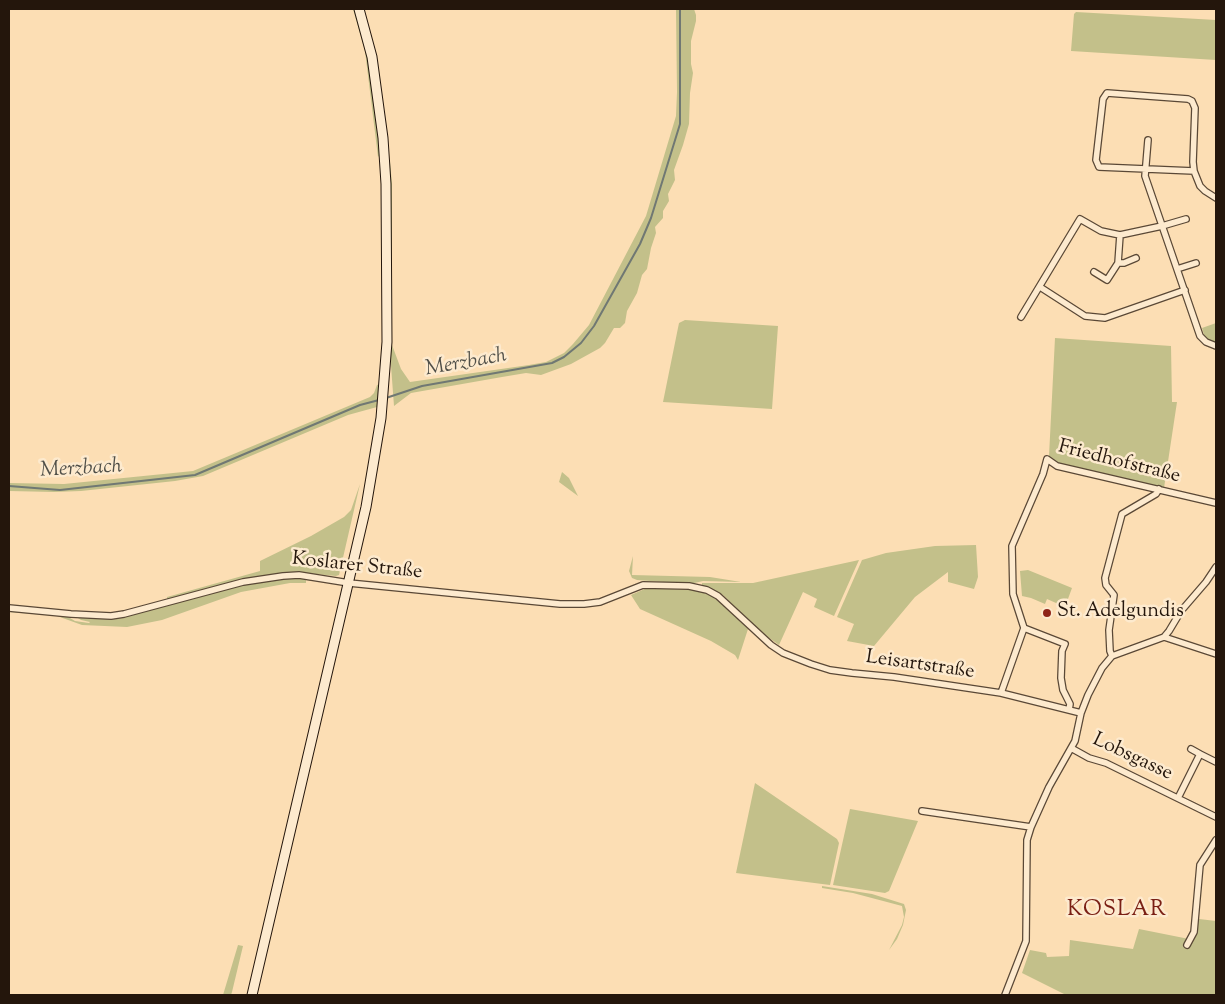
<!DOCTYPE html>
<html>
<head>
<meta charset="utf-8">
<style>
	body { margin:0 }
	#map { position:relative; width:1225px; height:1004px; overflow:hidden; background:#fcdeb4; font-family:"Sorts Mill Goudy",serif }
	canvas { display:block }
	.frame { position:absolute; inset:0; border:10px solid #24160c; pointer-events:none }
</style>
</head>
<body>
<div id="map">
<canvas width="1225" height="1004"></canvas>
<div class="frame"></div>
</div>
<script>
const ctx = document.querySelector('canvas').getContext('2d');
ctx.lineJoin = 'round';
function paint(path, color) { ctx.fillStyle = color; ctx.fill(path, 'evenodd'); }
const toPath = rows => new Path2D(rows.map(r => 'M' + r).join(''));
function trace(path, color, width, dash) { ctx.strokeStyle = color; ctx.lineWidth = width; ctx.lineCap = dash ? 'butt' : 'round'; ctx.setLineDash(dash || []); ctx.stroke(path); }
function drawText(font, color, halo, rows, align = 'center') {
  ctx.font = font + ' "Sorts Mill Goudy",serif'; ctx.lineWidth = 5; ctx.setLineDash([]); ctx.textBaseline = 'middle'; ctx.strokeStyle = halo; ctx.fillStyle = color; for (const [text, x, y, turn = 0] of rows) {
    ctx.save(); ctx.translate(x, y); ctx.rotate((+turn || 0) * Math.PI / 180); ctx.textAlign = isNaN(turn) ? turn : align; if (halo) ctx.strokeText(text, 0, 0); ctx.fillText(text, 0, 0); ctx.restore();
  }
}
paint(toPath([
	[353,9,356,9,368,50,381,153,378,157,365,51],
	[676,9,694,9,696,15,696,21,691,41,691,64,693,73,690,93,689,124,683,145,674,170,675,180,668,194,669,201,663,211,663,218,655,227,656,233,651,248,647,269,642,275,637,293,627,311,625,323,620,328,614,328,605,343,600,348,571,364,541,375,526,373,502,377,411,393,394,406,389,339,387,162,390,162,392,184,392,345,401,369,410,382,529,365,546,362,564,353,573,344,589,325,646,216,676,116,677,92],
	[1076,12,1216,20,1216,60,1071,51,1074,14],
	[685,320,778,326,772,409,663,402,679,323],
	[1216,323,1216,342,1212,342,1205,338,1202,328],
	[1055,338,1171,346,1172,402,1177,402,1164,488,1057,464,1049,456],
	[380,384,377,407,348,415,203,476,175,481,81,491,54,492,9,491,9,483,64,484,193,471,370,397,374,393,377,385],
	[562,472,569,478,578,496,559,482],
	[360,484,339,575,336,576,305,573,283,574,167,600,167,597,260,571,260,561,311,536,344,517,351,510],
	[976,545,978,577,974,589,948,582,948,572,915,597,874,646,847,641,854,624,837,617,862,560,886,553,935,546],
	[633,556,632,575,710,577,741,582,703,581,690,584,637,580,632,578,629,571],
	[859,560,834,616,814,607,817,599,803,592,779,645,761,632,723,595,702,585,702,583,753,583],
	[1028,570,1072,588,1065,607,1047,599,1045,604,1031,598,1022,596,1020,571],
	[288,578,312,578,312,581,306,580,306,583,290,583,241,592,162,620,127,627,82,625,57,616,9,612,9,610,65,615,75,621,89,623,90,622,81,620,75,616,120,617,249,583],
	[647,588,697,590,711,596,722,603,748,629,738,660,735,655,711,641,640,609,631,595],
	[755,783,837,839,839,843,830,885,736,873],
	[850,809,918,821,889,891,885,893,833,885],
	[822,886,872,894,904,904,906,910,903,925,897,939,889,950,902,925,904,917,902,906,853,893,822,888],
	[1199,919,1216,921,1216,995,1066,995,1022,973,1030,950,1046,953,1047,957,1069,956,1070,940,1133,949,1139,929,1194,940],
	[238,945,243,946,232,992,231,995,223,995]
]), '#c3c08a');
trace(toPath([
	[386,398,422,386,552,363,564,357,581,343,594,326,640,244,651,218,680,124,680,9],
	[9,486,60,490,195,475,360,405,379,400]
]), '#707873', 2);
const street = toPath([
	[1148,140,1145,176,1200,336,1206,342,1216,346],
	[1194,171,1099,167,1096,160,1103,99,1107,93,1188,99,1192,101,1195,108,1193,162,1194,171,1200,186,1205,191,1216,198],
	[1118,263,1124,263,1136,258],
	[1177,269,1196,263],
	[1094,272,1107,280,1118,263,1120,235],
	[1040,287,1085,316,1105,318,1185,290],
	[1021,317,1080,219,1101,231,1120,235,1162,226,1186,219],
	[9,608,71,614,111,616,124,614,243,582,283,576,299,575,349,583,560,604,584,604,600,602,643,585,689,586,707,590,718,596,771,645,783,653,811,664,830,670,852,673,894,677,1001,693,1081,713],
	[1024,628,1065,644,1062,651,1061,678,1063,690,1070,704,1069,710],
	[1164,637,1216,654],
	[1112,656,1110,651,1109,630,1114,595,1106,585,1105,578,1122,514,1156,494,1159,489],
	[1001,693,1024,628,1013,594,1012,546,1043,474,1047,459,1057,466,1216,503],
	[1071,748,1089,758,1106,763,1216,817],
	[1191,749,1200,754],
	[1178,798,1200,754,1216,762],
	[922,811,1031,827],
	[1187,945,1194,932,1200,865,1216,840],
	[1005,995,1026,941,1027,840,1031,827,1049,787,1075,741,1081,713,1088,695,1102,668,1112,656,1164,637,1169,631,1181,611,1206,582,1216,567]
]);
const secondary = toPath([
	[252,995,366,507,381,418,387,342,386,184,383,138,372,57,359,9]
]);
trace(street, '#5a4836', 8);
trace(secondary, '#24160c', 11);
trace(street, '#fdeace', 5.5);
trace(secondary, '#fdeace', 9);
for (const [x, y, r, color] of [
	[1047,613,5,"#8f2418"]
]) { const dot = new Path2D(); dot.arc(x, y, r, 0, 2 * Math.PI); ctx.fillStyle = color; ctx.fill(dot); trace(dot, '#fdeace', 2); }
drawText('20px', '#24160c', '#fdeace', [
	["Friedhofstraße",1119,463,14],
	["Koslarer Straße",357,567,6],
	["Leisartstraße",920,666,8],
	["Lobsgasse",1132,758,25]
]);
drawText('20px', '#24160c', '#fdeace', [
	["St. Adelgundis",1057,613]
], 'left');
drawText('italic 21px', '#504f48', '#fdeace', [
	["Merzbach",466,364,-10],
	["Merzbach",81,470,-3]
]);
ctx.letterSpacing = '1px';
drawText('22px', '#7a1f14', '#fdeace', [
	["KOSLAR",1117,911]
]);
ctx.letterSpacing = '0px';
</script>
</body>
</html>
